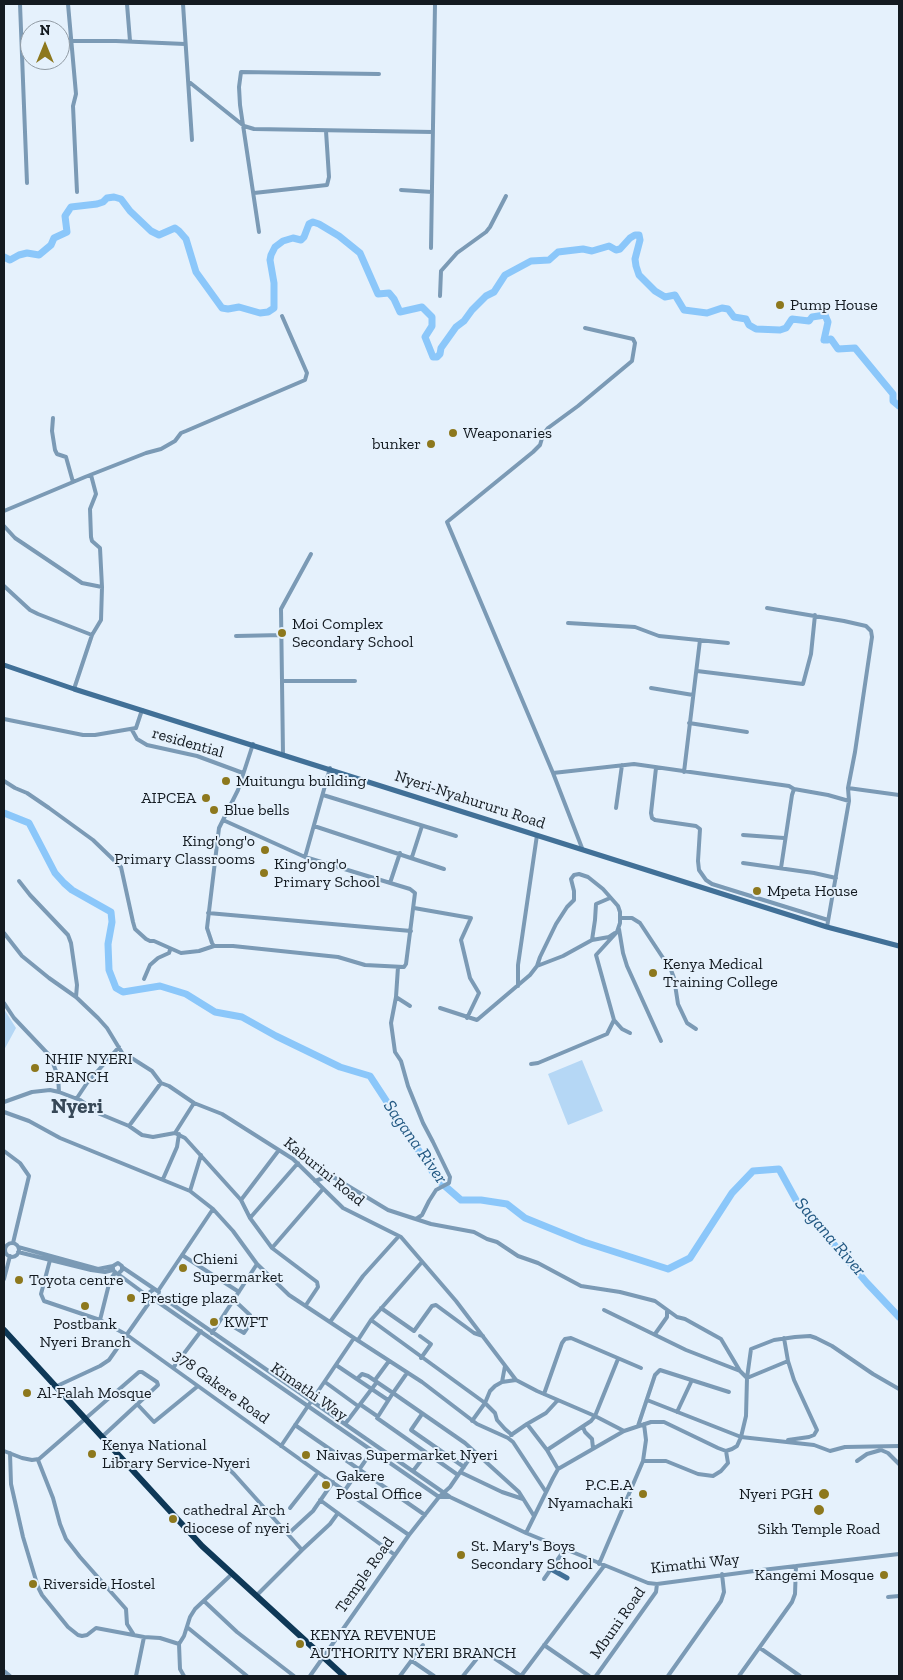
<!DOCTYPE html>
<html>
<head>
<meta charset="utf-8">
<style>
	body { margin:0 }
	#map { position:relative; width:903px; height:1680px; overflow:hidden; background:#e5f1fc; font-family:"Zilla Slab",serif }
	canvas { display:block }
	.frame { position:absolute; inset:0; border:5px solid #141b21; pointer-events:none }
	.north { position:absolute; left:20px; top:20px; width:50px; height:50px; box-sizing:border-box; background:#e5f1fc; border:1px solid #919ba4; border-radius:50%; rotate:0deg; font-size:14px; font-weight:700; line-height:20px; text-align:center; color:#141b21 }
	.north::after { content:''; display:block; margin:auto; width:18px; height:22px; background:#8d781d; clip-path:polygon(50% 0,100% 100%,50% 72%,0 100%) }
</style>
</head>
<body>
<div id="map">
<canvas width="903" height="1680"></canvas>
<div class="frame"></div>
<div class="north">N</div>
</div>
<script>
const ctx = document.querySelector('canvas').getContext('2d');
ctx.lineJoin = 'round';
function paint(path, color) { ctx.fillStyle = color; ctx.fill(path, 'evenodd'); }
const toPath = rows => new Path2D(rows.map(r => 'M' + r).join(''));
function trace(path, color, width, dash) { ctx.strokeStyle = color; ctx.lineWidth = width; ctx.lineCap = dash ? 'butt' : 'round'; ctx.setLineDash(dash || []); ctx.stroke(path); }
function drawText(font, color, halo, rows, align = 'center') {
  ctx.font = font + ' "Zilla Slab",serif'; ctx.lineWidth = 4; ctx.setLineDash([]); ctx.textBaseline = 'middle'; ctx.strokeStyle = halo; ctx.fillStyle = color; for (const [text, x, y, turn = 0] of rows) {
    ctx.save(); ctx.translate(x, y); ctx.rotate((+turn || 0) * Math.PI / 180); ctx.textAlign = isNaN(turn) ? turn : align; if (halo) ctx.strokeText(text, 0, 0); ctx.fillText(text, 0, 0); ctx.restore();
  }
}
paint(toPath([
	[4,1009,16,1028,4,1050],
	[582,1060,603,1111,568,1125,548,1074]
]), '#b5d7f5');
trace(toPath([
	[4,257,10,260,19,255,27,253,39,255,51,245,54,238,67,232,65,216,71,207,97,204,103,202,107,198,114,197,121,199,130,211,151,231,159,235,175,228,179,231,186,239,196,272,222,308,228,309,239,307,260,313,268,312,274,308,274,283,270,260,271,255,275,247,283,241,293,238,301,240,304,237,309,224,313,222,319,224,339,236,360,253,378,294,389,293,394,299,400,312,422,307,432,317,432,326,425,337,433,357,437,357,440,354,441,348,456,327,464,321,472,310,486,296,494,292,505,275,531,261,549,260,558,252,583,249,592,251,609,246,616,250,620,249,630,238,635,235,639,235,640,240,635,259,636,266,639,275,655,291,665,297,675,295,684,310,707,313,722,308,728,309,734,317,746,319,749,325,756,329,780,330,786,328,792,319,809,321,812,317,825,315,828,322,824,340,827,340,831,339,838,349,855,348,893,394,893,401,899,406],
	[4,813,29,823,55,873,64,883,72,890,111,912,112,922,108,944,109,970,116,988,123,992,160,986,186,994,215,1012,242,1017,276,1036,340,1067,370,1076,438,1180,461,1200,481,1200,507,1204,525,1218,584,1242,668,1269,690,1258,732,1193,753,1171,779,1169,796,1200,867,1283,899,1317]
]), '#8bc7fa', 7);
trace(toPath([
	[20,4,27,183],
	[68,4,76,94,73,106,77,192],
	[127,4,130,41],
	[183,4,192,140],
	[22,40,30,41],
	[60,41,116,41,185,44],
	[188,81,244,126,254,129,433,132],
	[401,190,432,192],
	[254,193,327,185,329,177,326,131],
	[259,232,240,105,239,87,241,72,379,74],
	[431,248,435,4],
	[440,296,441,271,457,253,486,232,490,227,506,196],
	[53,418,52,431,55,450,57,454,66,457,73,482],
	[91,475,96,494,90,509,91,537,92,541,100,548,102,587],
	[4,511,85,477,146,453,161,449,175,441,181,433,186,431,305,380,307,373,282,316],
	[4,526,15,538,82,583,102,587,101,620,92,635,74,689],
	[4,586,30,610,38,614,92,635],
	[767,608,844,621,866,626,871,631,872,637,855,752,848,788,849,801,827,927],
	[568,623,635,627,659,636,728,643],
	[236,636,282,635],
	[697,671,803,684,811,654,815,615],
	[283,681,355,681],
	[651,688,693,695],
	[4,719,83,735,95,735,136,728,142,710],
	[689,723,747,732],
	[132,730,137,739,147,745,197,756,243,773],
	[253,744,238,790,219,828,207,928,212,943,214,946,233,946,338,957,365,965,404,967,406,964,415,893,410,889,305,857,330,768],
	[283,754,281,609,311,554],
	[656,768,651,813,652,818,655,820,696,826,700,829,698,861,699,870,706,880,712,884,828,920],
	[684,772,700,640],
	[553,773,634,764,789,786,794,789],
	[4,781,15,788,27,793,49,808,93,840,121,867,133,922,135,929,146,939,150,941,154,941,181,953,199,951,214,946],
	[848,788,899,795],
	[323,795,456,836],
	[616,808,622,765],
	[223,820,305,857],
	[314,826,444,869],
	[743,835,784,838],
	[582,848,553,773,447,522,533,452,540,445,543,435,548,428,578,406,632,361,635,343,633,339,585,328],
	[412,857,422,826],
	[743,863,814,873,836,878],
	[781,868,792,795,794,789,828,795,849,801],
	[19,881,30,895,68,935,71,943,77,985,76,997],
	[390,883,400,853],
	[414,908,471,918,461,940,470,978,479,993,467,1018],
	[208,913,411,931],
	[621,918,632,918,640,923,671,970,674,978,678,1004,687,1023,696,1029],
	[619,929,623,953,627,966,661,1041],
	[4,933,22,956,49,978,76,997,98,1018,107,1028,124,1056,130,1057,152,1071,161,1083,169,1086,194,1103,222,1114,293,1159,343,1208,401,1237,456,1301,516,1380,537,1391,595,1416,624,1431],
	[592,940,595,920,596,904,610,898],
	[537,966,563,956,592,940,609,937,615,933],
	[398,967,396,997,391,1023,395,1052,401,1061,408,1086,423,1123,433,1142,450,1177,449,1183,436,1190,429,1201,422,1215,416,1219],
	[144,979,150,965,158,958,169,953,170,950],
	[518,986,518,965,537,835],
	[396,997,410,1006],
	[4,1003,14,1018,50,1056,58,1076,59,1092],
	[440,1008,477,1020,530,975,537,966,540,957,556,924,567,907,574,900,574,891,571,879,574,875,579,874,588,877,603,889,618,906,620,912,620,923,617,932,596,955,614,1020,622,1029,630,1033],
	[531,1064,538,1063,607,1034,614,1020],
	[77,1098,87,1083,119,1047],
	[4,1102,32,1092,50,1090,59,1092,80,1100,100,1114,129,1126,142,1135,153,1137,175,1133,185,1138,241,1200,250,1218,272,1248,317,1282,318,1287,306,1305],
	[4,1112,29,1121,60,1138,190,1191,213,1209,233,1231,257,1264,289,1295,354,1338,281,1446],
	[129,1126,161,1083],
	[175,1133,194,1103],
	[4,1151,20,1163,29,1176,13,1243],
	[163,1179,177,1147,179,1134],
	[315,1181,326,1177,335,1178,388,1210,431,1224,474,1232,487,1239,497,1242,518,1256,538,1263,581,1286,620,1292,655,1301,677,1317,685,1319,721,1339,740,1371],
	[190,1191,201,1155],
	[241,1200,279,1150],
	[250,1218,298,1163],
	'5 1250a7 7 0 1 1 14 0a7 7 0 1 1-14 0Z',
	[18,1247,98,1269,113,1266,118,1263,122,1266,122,1270,118,1274,116,1273,113,1270,113,1266],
	[272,1248,323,1189],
	[18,1252,91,1270,105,1272,113,1270],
	[182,1255,239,1292],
	[50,1260,41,1294,44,1301,100,1320,127,1335,319,1473,409,1535],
	[122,1267,159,1292],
	[118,1274,149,1297],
	[4,1279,10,1256],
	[153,1290,150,1292,149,1295,150,1299,153,1300],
	[158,1291,213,1209],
	[159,1295,450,1497,526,1533,648,1583,657,1584,762,1570,899,1554],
	[155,1300,439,1497,449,1497],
	[234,1300,250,1315,252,1321,244,1333,234,1327],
	[381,1308,414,1331,432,1306,436,1305,474,1333,483,1336],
	[604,1310,686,1350,740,1371,747,1378,788,1361],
	[100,1320,110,1280,115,1273],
	[371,1320,485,1403,472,1421],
	[330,1322,363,1276,399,1236],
	[212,1333,257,1264],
	[655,1334,667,1317,667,1311],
	[420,1336,431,1344,421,1358],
	[354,1338,422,1382,477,1424,508,1438,513,1442,546,1492],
	[784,1338,788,1361,794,1380,817,1430,814,1435,809,1437,788,1440],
	[358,1340,371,1320,422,1262],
	[336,1365,388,1400],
	[173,1368,201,1331],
	[407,1373,393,1393,465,1443,519,1492,534,1516],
	[357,1379,362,1374,368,1376,393,1393,377,1418,458,1475],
	[375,1380,389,1361],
	[325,1382,358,1406],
	[502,1382,505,1366],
	[57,1386,100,1366,109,1360,151,1300],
	[544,1394,562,1343,565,1339,571,1338,641,1368],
	[647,1400,741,1437,814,1445,830,1451,845,1447,899,1446],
	[138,1405,154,1422,198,1386],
	[361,1405,377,1416],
	[677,1412,692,1380],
	[422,1414,411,1430,464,1467],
	[345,1424,377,1382],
	[527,1424,546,1413,558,1400],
	[295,1425,425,1515],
	[638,1426,655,1375,660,1370,729,1392],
	[583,1427,585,1432,592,1439,593,1448],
	[511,1435,527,1424,547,1450,558,1469],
	[512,1435,505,1429,497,1420,495,1413,485,1403,490,1391,495,1386,502,1382,516,1380],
	[547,1450,591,1421,595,1416,618,1359],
	[4,1451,22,1458,32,1460,39,1459,139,1372,142,1372,157,1382,158,1385,103,1436],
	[10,1453,11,1484,23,1537,38,1587,42,1595,68,1627,78,1635,82,1636,87,1635,96,1628,144,1637],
	[38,1460,53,1498,60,1524,66,1539,80,1557,126,1609,127,1624,134,1635],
	[220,1461,234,1474,302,1550,256,1596],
	[643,1461,666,1461,698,1474,713,1476,721,1471,728,1463,726,1451],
	[857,1461,867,1454,881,1450,888,1453,899,1464],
	[413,1471,427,1453],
	[460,1472,502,1492,523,1499],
	[345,1490,372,1451],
	[320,1500,395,1555],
	[290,1508,316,1475],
	[526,1533,553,1478,558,1469,624,1431,651,1422,664,1422,718,1448,726,1451,732,1449,737,1446,741,1437,746,1416,747,1378,751,1349,774,1340,795,1337,810,1336,816,1338,832,1346,873,1374,899,1389],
	[288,1534,313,1511,333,1482],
	[302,1550,330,1524,338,1513],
	[599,1564,643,1461,646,1440,644,1424],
	[544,1579,565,1549],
	[888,1597,899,1596],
	[204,1601,237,1632,294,1676],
	[187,1627,247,1676],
	[179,1644,180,1669,184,1676],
	[544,1645,589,1676],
	[760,1648,800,1676],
	[412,1661,434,1676],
	[4,1671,10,1676],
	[136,1676,144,1637,160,1638,179,1644,184,1636,190,1617,195,1609,232,1574],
	[310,1676,409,1535,439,1497,450,1487,474,1452],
	[400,1676,423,1645],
	[463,1676,479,1656,485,1652,521,1676],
	[521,1676,604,1566],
	[596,1676,656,1592,657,1584],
	[668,1676,721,1601,724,1592,722,1574],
	[739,1676,792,1602,795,1594,796,1566]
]), '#7b9ab5', 4);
trace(toPath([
	[4,665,74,689,827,927,899,946],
	[551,1569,567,1578]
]), '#417097', 5);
trace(toPath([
	[4,1330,202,1546,344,1676]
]), '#0e3857', 6);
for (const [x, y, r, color] of [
	[780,305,5,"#8d781d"],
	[453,433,5,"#8d781d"],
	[431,444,5,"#8d781d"],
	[282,633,5,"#8d781d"],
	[226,781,5,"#8d781d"],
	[206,798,5,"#8d781d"],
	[214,810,5,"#8d781d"],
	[265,850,5,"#8d781d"],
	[264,873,5,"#8d781d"],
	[757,891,5,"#8d781d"],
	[653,973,5,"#8d781d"],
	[35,1068,5,"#8d781d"],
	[183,1268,5,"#8d781d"],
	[19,1280,5,"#8d781d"],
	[131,1298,5,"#8d781d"],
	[85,1306,5,"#8d781d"],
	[214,1322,5,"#8d781d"],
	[27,1393,5,"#8d781d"],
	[92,1454,5,"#8d781d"],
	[306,1455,5,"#8d781d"],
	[326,1485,5,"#8d781d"],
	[643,1494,5,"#8d781d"],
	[824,1494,6,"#8d781d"],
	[819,1510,6,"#8d781d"],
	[173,1519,5,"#8d781d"],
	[461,1555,5,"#8d781d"],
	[884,1575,5,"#8d781d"],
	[33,1584,5,"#8d781d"],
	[300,1644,5,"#8d781d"]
]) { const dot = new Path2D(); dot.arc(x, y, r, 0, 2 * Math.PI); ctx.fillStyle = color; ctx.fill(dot); trace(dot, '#e5f1fc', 2); }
drawText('16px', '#141b21', '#e5f1fc', [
	["Pump House",790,305],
	["Weaponaries",463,433],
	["bunker",421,444,"right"],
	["Moi Complex",292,624],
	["Secondary School",292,642],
	["Muitungu building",236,781],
	["AIPCEA",196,798,"right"],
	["Blue bells",224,810],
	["King'ong'o",255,841,"right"],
	["Primary Classrooms",255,859,"right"],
	["King'ong'o",274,864],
	["Primary School",274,882],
	["Mpeta House",767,891],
	["Kenya Medical",663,964],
	["Training College",663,982],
	["NHIF NYERI",45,1059],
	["BRANCH",45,1077],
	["Chieni",193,1259],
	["Supermarket",193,1277],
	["Toyota centre",29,1280],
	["Prestige plaza",141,1298],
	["KWFT",224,1322],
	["Postbank",85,1324,"center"],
	["Nyeri Branch",85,1342,"center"],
	["Al-Falah Mosque",37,1393],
	["Kenya National",102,1445],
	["Library Service-Nyeri",102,1463],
	["Naivas Supermarket Nyeri",316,1455],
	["Gakere",336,1476],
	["Postal Office",336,1494],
	["P.C.E.A",633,1485,"right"],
	["Nyamachaki",633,1503,"right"],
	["Nyeri PGH",813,1494,"right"],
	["cathedral Arch",183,1510],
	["diocese of nyeri",183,1528],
	["Sikh Temple Road",819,1529,"center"],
	["St. Mary's Boys",471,1546],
	["Secondary School",471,1564],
	["Kangemi Mosque",874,1575,"right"],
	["Riverside Hostel",43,1584],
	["KENYA REVENUE",310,1635],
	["AUTHORITY NYERI BRANCH",310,1653]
], 'left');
drawText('16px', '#141b21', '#e5f1fc', [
	["residential",188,743,16],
	["Nyeri-Nyahururu Road",470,800,18],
	["Kaburini Road",324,1172,39],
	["378 Gakere Road",221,1387,36],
	["Kimathi Way",309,1392,35],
	["Kimathi Way",695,1564,-6],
	["Temple Road",365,1575,-55],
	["Mbuni Road",618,1623,-55]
]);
drawText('italic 18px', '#235983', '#e5f1fc', [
	["Sagana River",415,1142,55],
	["Sagana River",830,1237,49]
]);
drawText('bold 21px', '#374857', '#e5f1fc', [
	["Nyeri",77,1107]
]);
</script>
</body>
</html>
